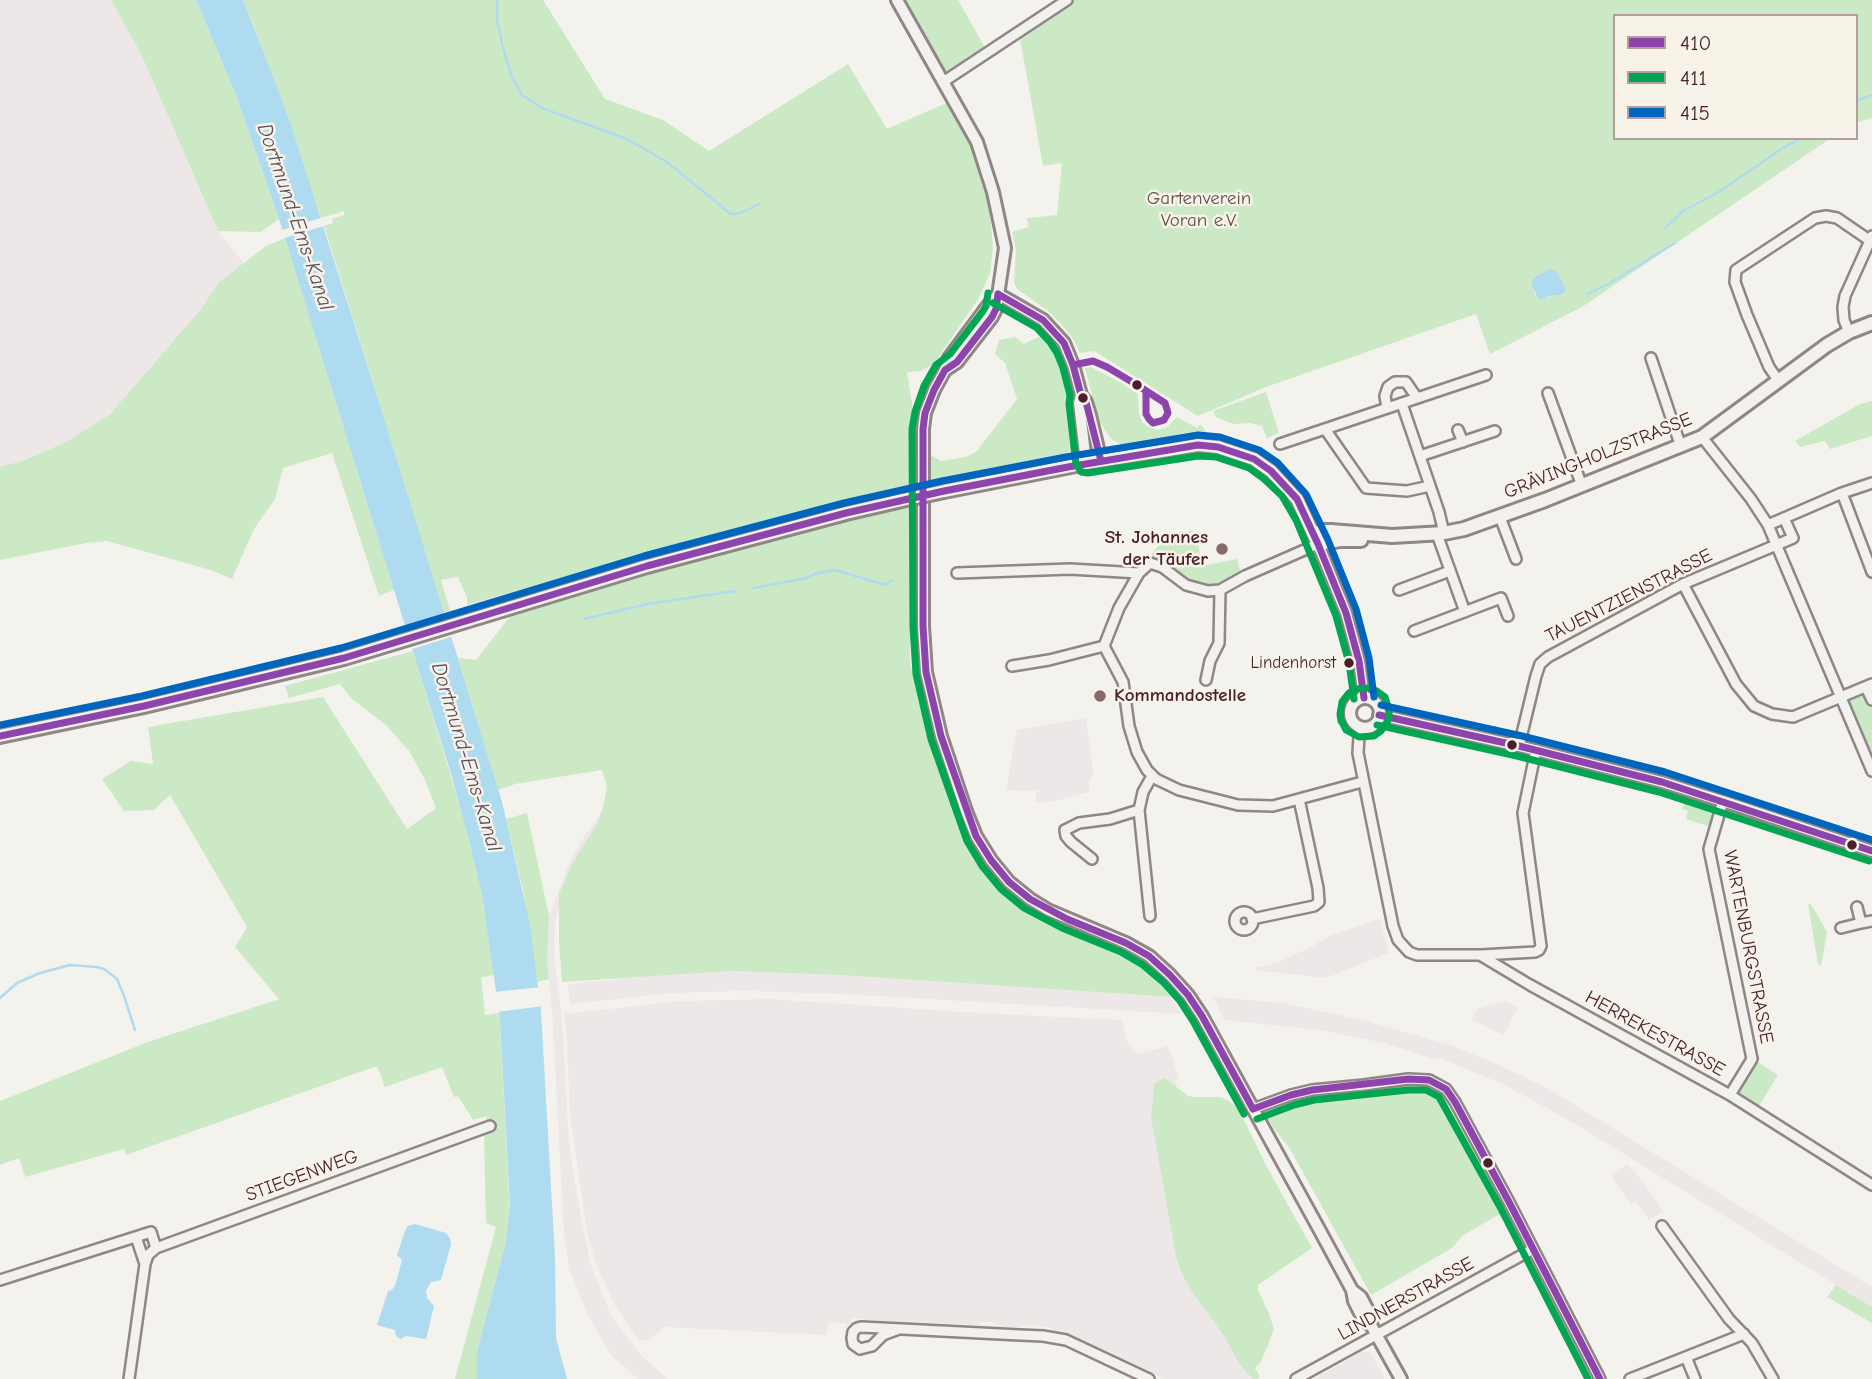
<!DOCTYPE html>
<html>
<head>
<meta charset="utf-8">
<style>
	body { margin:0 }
	#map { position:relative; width:1872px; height:1379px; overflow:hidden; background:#f4f2ec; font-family:"Comic Neue",sans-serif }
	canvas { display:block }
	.legend { position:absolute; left:1613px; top:14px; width:245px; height:126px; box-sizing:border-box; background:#f7f3e8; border:2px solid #b29e9c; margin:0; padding:9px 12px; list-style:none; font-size:21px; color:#4a1f2b }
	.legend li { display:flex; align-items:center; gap:14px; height:35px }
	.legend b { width:35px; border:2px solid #b29e9c }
</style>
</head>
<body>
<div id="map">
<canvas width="1872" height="1379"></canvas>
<ul class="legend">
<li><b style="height:9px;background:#8e44ad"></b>410</li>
<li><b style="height:9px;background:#00a651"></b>411</li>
<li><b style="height:9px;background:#0065bd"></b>415</li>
</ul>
</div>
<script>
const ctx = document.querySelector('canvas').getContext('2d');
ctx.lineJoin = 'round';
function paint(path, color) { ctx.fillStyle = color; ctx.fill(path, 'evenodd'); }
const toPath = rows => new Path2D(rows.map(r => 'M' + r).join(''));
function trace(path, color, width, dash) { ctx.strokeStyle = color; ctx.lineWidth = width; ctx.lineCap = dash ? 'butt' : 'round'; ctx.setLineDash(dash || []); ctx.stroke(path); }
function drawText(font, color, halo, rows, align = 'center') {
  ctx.font = font + ' "Comic Neue",sans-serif'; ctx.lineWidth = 5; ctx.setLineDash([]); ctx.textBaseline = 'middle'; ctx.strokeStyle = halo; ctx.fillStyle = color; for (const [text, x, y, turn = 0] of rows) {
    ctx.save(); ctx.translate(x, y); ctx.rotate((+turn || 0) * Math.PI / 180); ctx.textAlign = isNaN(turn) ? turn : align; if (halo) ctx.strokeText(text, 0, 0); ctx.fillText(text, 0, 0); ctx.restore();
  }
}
paint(toPath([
	[0,0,111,0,141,54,218,231,244,264,218,283,201,309,110,414,68,441,25,460,0,467],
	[1086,718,1093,774,1089,781,1089,792,1055,801,1035,803,1037,791,1006,790,1017,730],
	[616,795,569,881,555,921,554,958,562,1018,568,1128,572,1167,585,1237,591,1265,611,1316,641,1355,667,1379,638,1379,611,1355,587,1313,569,1268,564,1233,552,1009,547,962,549,916,570,861,585,835],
	[1380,919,1389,953,1326,978,1255,970,1255,968,1279,962,1313,946,1327,937],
	[730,971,840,975,1170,997,1182,1014,843,994,744,991,673,993,570,1004,568,984,690,972],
	[1213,997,1283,1003,1362,1020,1453,1046,1497,1064,1549,1089,1593,1116,1872,1287,1872,1307,1577,1125,1505,1085,1437,1057,1438,1060,1384,1043,1320,1030,1224,1020],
	[771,999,979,1013,1122,1020,1128,1045,1139,1054,1168,1046,1179,1078,1175,1080,1177,1088,1165,1078,1154,1083,1151,1118,1176,1257,1194,1295,1226,1339,1239,1364,1253,1379,1165,1379,1080,1340,1051,1330,1050,1328,1038,1325,1013,1327,1000,1327,994,1322,980,1322,979,1325,865,1320,852,1317,850,1324,828,1323,827,1335,664,1327,650,1340,639,1341,612,1300,595,1261,587,1232,570,1116,567,1038,564,1014,680,1001],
	[1505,1001,1518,1007,1504,1035,1472,1020,1477,1009],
	[1627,1164,1644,1183,1663,1211,1649,1220,1636,1201,1631,1204,1611,1176],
	[1363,1351,1371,1353,1385,1379,1314,1379]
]), '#eee7e8');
paint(toPath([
	[111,0,196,0,236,95,279,219,261,232,218,231,141,54],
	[243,0,543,0,605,99,663,120,709,151,848,64,887,129,953,100,986,169,993,247,990,273,979,298,933,365,920,371,907,372,919,448,941,461,965,457,976,452,1017,399,1005,363,995,354,999,340,1015,337,1024,344,1043,335,1056,350,1064,366,1074,433,1071,451,1059,457,901,489,768,522,649,553,467,605,467,597,458,577,441,580,450,611,443,613,385,421,324,226,333,223,332,219,344,215,344,211,321,218,257,35],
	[897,0,958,0,988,53,943,82],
	[1067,0,1872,0,1872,118,1856,123,1856,16,1615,16,1615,138,1831,138,1582,307,1490,354,1476,314,1266,387,1198,416,1094,351,1080,353,1072,337,1060,323,1048,311,1017,289,1014,283,1016,250,1012,232,1029,227,1027,218,1057,215,1062,163,1043,166,1019,33],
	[1540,275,1560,295,1554,295,1548,298,1535,295,1532,286,1532,281,1533,278],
	[285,238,394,590,379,596,332,453,283,468,275,499,254,529,232,579,211,570,107,541,86,543,0,560,0,467,25,460,68,441,110,414,201,309,218,283,266,246],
	[1091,367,1123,384,1138,394,1139,413,1142,422,1149,427,1157,430,1167,427,1177,417,1197,428,1200,424,1208,434,1120,444,1110,438,1098,419,1085,368],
	[1266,392,1279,433,1267,438,1262,426,1250,423,1233,424,1216,417,1213,411],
	[1872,401,1872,436,1830,449,1825,441,1800,447,1795,441,1860,404],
	[903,507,904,509,909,508,910,664,947,792,974,858,1014,901,1069,931,1116,948,1143,966,1171,997,840,975,730,971,562,982,559,943,559,894,572,864,596,826,603,808,607,787,602,770,515,784,498,790,458,658,476,660,514,611,654,570,821,525,846,521],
	[1191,530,1198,543,1202,566,1237,559,1241,573,1219,585,1209,587,1198,585,1151,555,1158,546],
	[413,651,465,823,483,900,495,975,481,977,485,1015,499,1013,500,1019,510,1218,506,1241,477,1352,477,1379,455,1379,496,1227,486,1223,484,1140,487,1116,473,1120,458,1096,454,1097,442,1067,385,1087,377,1066,126,1155,124,1149,25,1177,19,1158,0,1165,0,1101,145,1043,279,999,235,947,247,927,170,795,154,810,124,811,102,779,131,761,153,764,148,727,323,697,407,829,436,808,425,780,409,751,386,725,352,699,340,684,289,698,285,686],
	[1865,693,1872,708,1872,763,1846,701],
	[1686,798,1717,807,1711,827,1686,819,1688,811,1682,809],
	[527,813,549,916,547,962,549,979,537,982,523,891,506,819],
	[1808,904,1811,904,1827,932,1821,966,1818,964],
	[1756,1061,1778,1075,1759,1106,1737,1093],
	[1165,1078,1188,1096,1194,1097,1220,1097,1227,1100,1238,1108,1267,1167,1312,1248,1258,1285,1258,1290,1269,1314,1274,1329,1261,1362,1255,1368,1260,1376,1257,1379,1253,1379,1239,1364,1226,1339,1194,1295,1181,1272,1176,1257,1151,1118,1154,1083],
	[1416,1084,1431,1086,1443,1095,1505,1211,1462,1236,1452,1248,1371,1295,1290,1149,1275,1130,1267,1117,1275,1107,1306,1097],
	[1836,1285,1872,1307,1872,1323,1827,1297]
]), '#cce9c6');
paint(toPath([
	[196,0,243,0,277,87,291,125,385,421,502,802,530,925,541,1011,555,1257,556,1338,567,1379,477,1379,477,1352,506,1241,510,1207,500,1019,483,900,469,840,452,777,279,219,236,95],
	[1550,269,1554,270,1558,274,1565,287,1565,292,1560,295,1554,295,1539,300,1532,286,1532,281,1533,278],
	[415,1224,446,1233,450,1238,451,1244,441,1280,431,1282,426,1291,427,1298,434,1306,426,1339,406,1336,400,1339,396,1336,395,1330,377,1325,388,1291,392,1290,395,1286,402,1260,397,1255,405,1231,408,1226]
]), '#aedbf0');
paint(toPath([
	[324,217,327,225,281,239,279,231],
	[448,615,454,636,409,650,402,629],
	[542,987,544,1006,496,1012,494,992]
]), '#f4f2ec');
trace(toPath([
	[497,0,497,20,503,48,512,77,522,95,544,109,627,139,667,162,731,214,741,213,759,204],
	[1856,101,1872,95],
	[1665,228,1683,211,1719,192,1781,149,1802,138],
	[1588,294,1610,283,1675,243],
	[754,588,807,578,814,574,835,570,886,585,892,580],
	[584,619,648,604,735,591],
	[0,998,17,983,40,973,70,965,97,967,104,969,117,979,124,996,135,1030]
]), '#aedbf0', 2.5);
const minor = toPath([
	[943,82,1067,0],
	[1849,332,1844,320,1843,307,1845,296,1872,236],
	[1651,358,1681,447],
	[1778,380,1769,367,1747,315,1735,282,1736,270,1815,218,1826,216,1837,218,1869,240],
	[1548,393,1582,486],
	[1402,404,1439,512,1444,533],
	[1387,408,1385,396,1388,387,1395,382,1406,382,1417,398],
	[1325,429,1366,488,1407,491,1430,486],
	[1458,430,1463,442],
	[1702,437,1751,499,1768,525,1872,771],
	[1280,444,1486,375],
	[1420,456,1495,431],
	[1842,493,1872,572],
	[1500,517,1516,559],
	[1768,525,1842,493,1872,483],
	[1437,534,1465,612],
	[1318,544,1245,576,1220,590,1208,591,1186,585,1162,567,1150,563,1139,573,1119,608,1104,646,1123,682,1129,726,1137,752,1147,770,1156,779,1179,790,1238,805,1273,806,1362,782],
	[957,573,1070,569,1139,573],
	[1683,584,1736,684,1754,706,1772,714,1793,717,1872,684],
	[1399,590,1450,571],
	[1414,631,1501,598,1508,616],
	[1012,666,1049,660,1104,646],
	[1206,680,1210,661,1219,643,1220,590],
	[1866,687,1872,700],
	[1361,727,1359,736,1358,753,1393,926,1398,940,1409,952,1417,955,1480,955,1530,985,1730,1095,1872,1185],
	[1519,746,1536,676,1540,664,1548,657,1683,584,1793,538,1784,518],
	[1723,801,1709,849,1752,1059,1730,1095],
	[1092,859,1071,842,1066,836,1065,830,1079,823,1110,819,1139,810],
	[1857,907,1861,923,1872,921],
	'1235 921a9 9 0 1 1 18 0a9 9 0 1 1-18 0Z',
	[1150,916,1139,810,1143,792,1152,776],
	[1252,919,1314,906,1319,902,1318,888,1299,799],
	[1841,928,1861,923],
	[1481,955,1535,952,1539,950,1541,946,1523,813,1536,750],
	[1253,1109,1291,1095,1312,1090,1364,1085,1408,1079,1429,1080,1446,1089,1455,1102,1509,1202,1600,1379],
	[1662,1226,1729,1319,1752,1343,1773,1379],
	[136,1237,145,1264],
	[0,1280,151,1232,156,1248],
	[899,1329,883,1335,872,1346,860,1349,853,1344,852,1338,853,1332,857,1328,861,1327,902,1329,1020,1335,1043,1336,1066,1340,1149,1379],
	[1686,1357,1695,1379],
	[129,1379,145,1264,148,1255,156,1248,490,1126],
	[1296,1379,1533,1249],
	[1630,1379,1744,1334]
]);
const tertiary = toPath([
	[897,0,977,142,993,192,1005,248,996,309,992,317,957,362,945,370],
	[998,294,987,307,949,358,945,370,934,390,925,413,923,429,923,626,926,672,941,736,966,811,976,836,991,860,1009,882,1030,899,1048,910,1126,943,1149,956,1170,975,1188,995,1202,1016,1319,1229,1352,1290,1354,1301,1363,1319,1371,1325],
	[998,294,1043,320,1064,343,1073,365,1081,395,1086,402,1090,415,1101,461],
	[1081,395,1079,403,1086,463],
	[1318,544,1346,613,1359,661,1364,698],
	'1350 713a15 15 0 1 1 30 0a15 15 0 1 1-30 0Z',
	[1379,715,1519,746,1662,782,1735,805,1872,851],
	[1352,1290,1361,1297,1371,1316,1371,1325,1401,1379]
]);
const secondary = toPath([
	[944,491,1086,463,1162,451,1198,445,1218,447,1254,459,1271,471,1297,499,1318,544,1340,540,1361,540],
	[1314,534,1323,531,1331,531,1392,536,1444,533,1464,529,1545,500,1702,437,1827,345,1849,332,1872,323],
	[0,736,144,706,344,658,647,566,846,513,902,500]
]);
trace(minor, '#8f8685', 14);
trace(tertiary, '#8f8685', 16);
trace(secondary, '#8f8685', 18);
trace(minor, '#f2f1ed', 9);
trace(tertiary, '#f2f1ed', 10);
trace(secondary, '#f2f1ed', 12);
const secondaryBridge = toPath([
	[902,500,944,491]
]);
trace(secondaryBridge, '#8f8685', 18, []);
trace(secondaryBridge, '#f2f1ed', 12);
trace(toPath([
	[998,294,996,309,992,317,957,362,945,370,934,390,925,413,923,429,923,626,926,672,941,736,976,836,991,860,1009,882,1030,899,1067,919,1126,943,1149,956,1170,975,1188,995,1202,1016,1253,1109],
	[998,294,1043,320,1064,343,1073,365,1081,395,1086,402,1101,461],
	[1073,365,1093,361,1107,367,1137,385,1165,403,1168,413,1164,420,1153,423,1149,419,1146,414,1146,391],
	[1379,715,1519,746,1662,782,1872,851],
	[0,736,144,706,344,658,647,566,846,513,944,491,1068,467,1198,445,1218,447,1254,459,1271,471,1297,499,1318,544,1346,613,1359,661,1364,698],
	[1253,1109,1291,1095,1312,1090,1408,1079,1429,1080,1446,1089,1455,1102,1509,1202,1600,1379]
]), '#8e44ad', 7);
trace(toPath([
	[988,293,986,306,983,311,950,354,936,365,924,386,915,412,912,429,913,627,916,674,931,739,967,841,982,866,1001,889,1024,908,1062,928,1121,952,1143,965,1163,982,1180,1001,1193,1021,1244,1114],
	[993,303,1037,328,1050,342,1057,353,1063,368,1070,395,1069,404,1076,464,1081,472,1088,473,1198,456,1216,457,1249,468,1264,479,1282,496,1296,520,1336,616,1349,663,1354,699],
	[1341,721,1340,714,1342,702,1349,693,1357,689,1368,688,1377,691],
	[1342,722,1346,730,1359,737,1374,736,1381,731,1389,719,1389,710,1385,697,1378,692],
	[1377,725,1517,756,1659,792,1869,861],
	[1257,1119,1294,1105,1314,1100,1408,1090,1426,1090,1439,1097,1500,1207,1588,1379]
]), '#00a651', 7);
trace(toPath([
	[1381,705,1522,736,1665,772,1872,840],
	[0,725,142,696,341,648,644,556,844,503,942,481,1066,457,1198,435,1220,437,1259,450,1278,463,1306,494,1328,540,1356,609,1369,658,1374,697]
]), '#0065bd', 7);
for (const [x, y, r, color] of [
	[1137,385,6,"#4a1f2b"],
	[1083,398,6,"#4a1f2b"],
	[1222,549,7,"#86696f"],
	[1349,663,6,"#4a1f2b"],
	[1100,696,7,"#86696f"],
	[1512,745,6,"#4a1f2b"],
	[1852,845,6,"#4a1f2b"],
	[1488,1163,6,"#4a1f2b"]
]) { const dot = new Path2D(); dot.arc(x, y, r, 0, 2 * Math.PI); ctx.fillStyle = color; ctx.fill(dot); trace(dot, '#f7f3e8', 2.5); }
drawText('17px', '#4a1f2b', '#f7f3e8', [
	["Lindenhorst",1336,663]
], 'right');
drawText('19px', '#62504a', '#f7f3e8', [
	["Gartenverein",1199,199],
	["Voran e.V.",1199,221]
]);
drawText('19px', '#4a1f2b', '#f7f3e8', [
	["GRÄVINGHOLZSTRASSE",1598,456,-22],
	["TAUENTZIENSTRASSE",1629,596,-27],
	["WARTENBURGSTRASSE",1748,947,79],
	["HERREKESTRASSE",1655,1034,29],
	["STIEGENWEG",302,1176,-20],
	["LINDNERSTRASSE",1406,1299,-29]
]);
drawText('bold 19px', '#4a1f2b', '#f7f3e8', [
	["St. Johannes",1208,538],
	["der Täufer",1208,560],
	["Kommandostelle",1114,696,"left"]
], 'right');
drawText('italic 21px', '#5c4c5d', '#f7f3e8', [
	["Dortmund-Ems-Kanal",295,217,71],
	["Dortmund-Ems-Kanal",466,757,73]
]);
</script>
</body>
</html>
